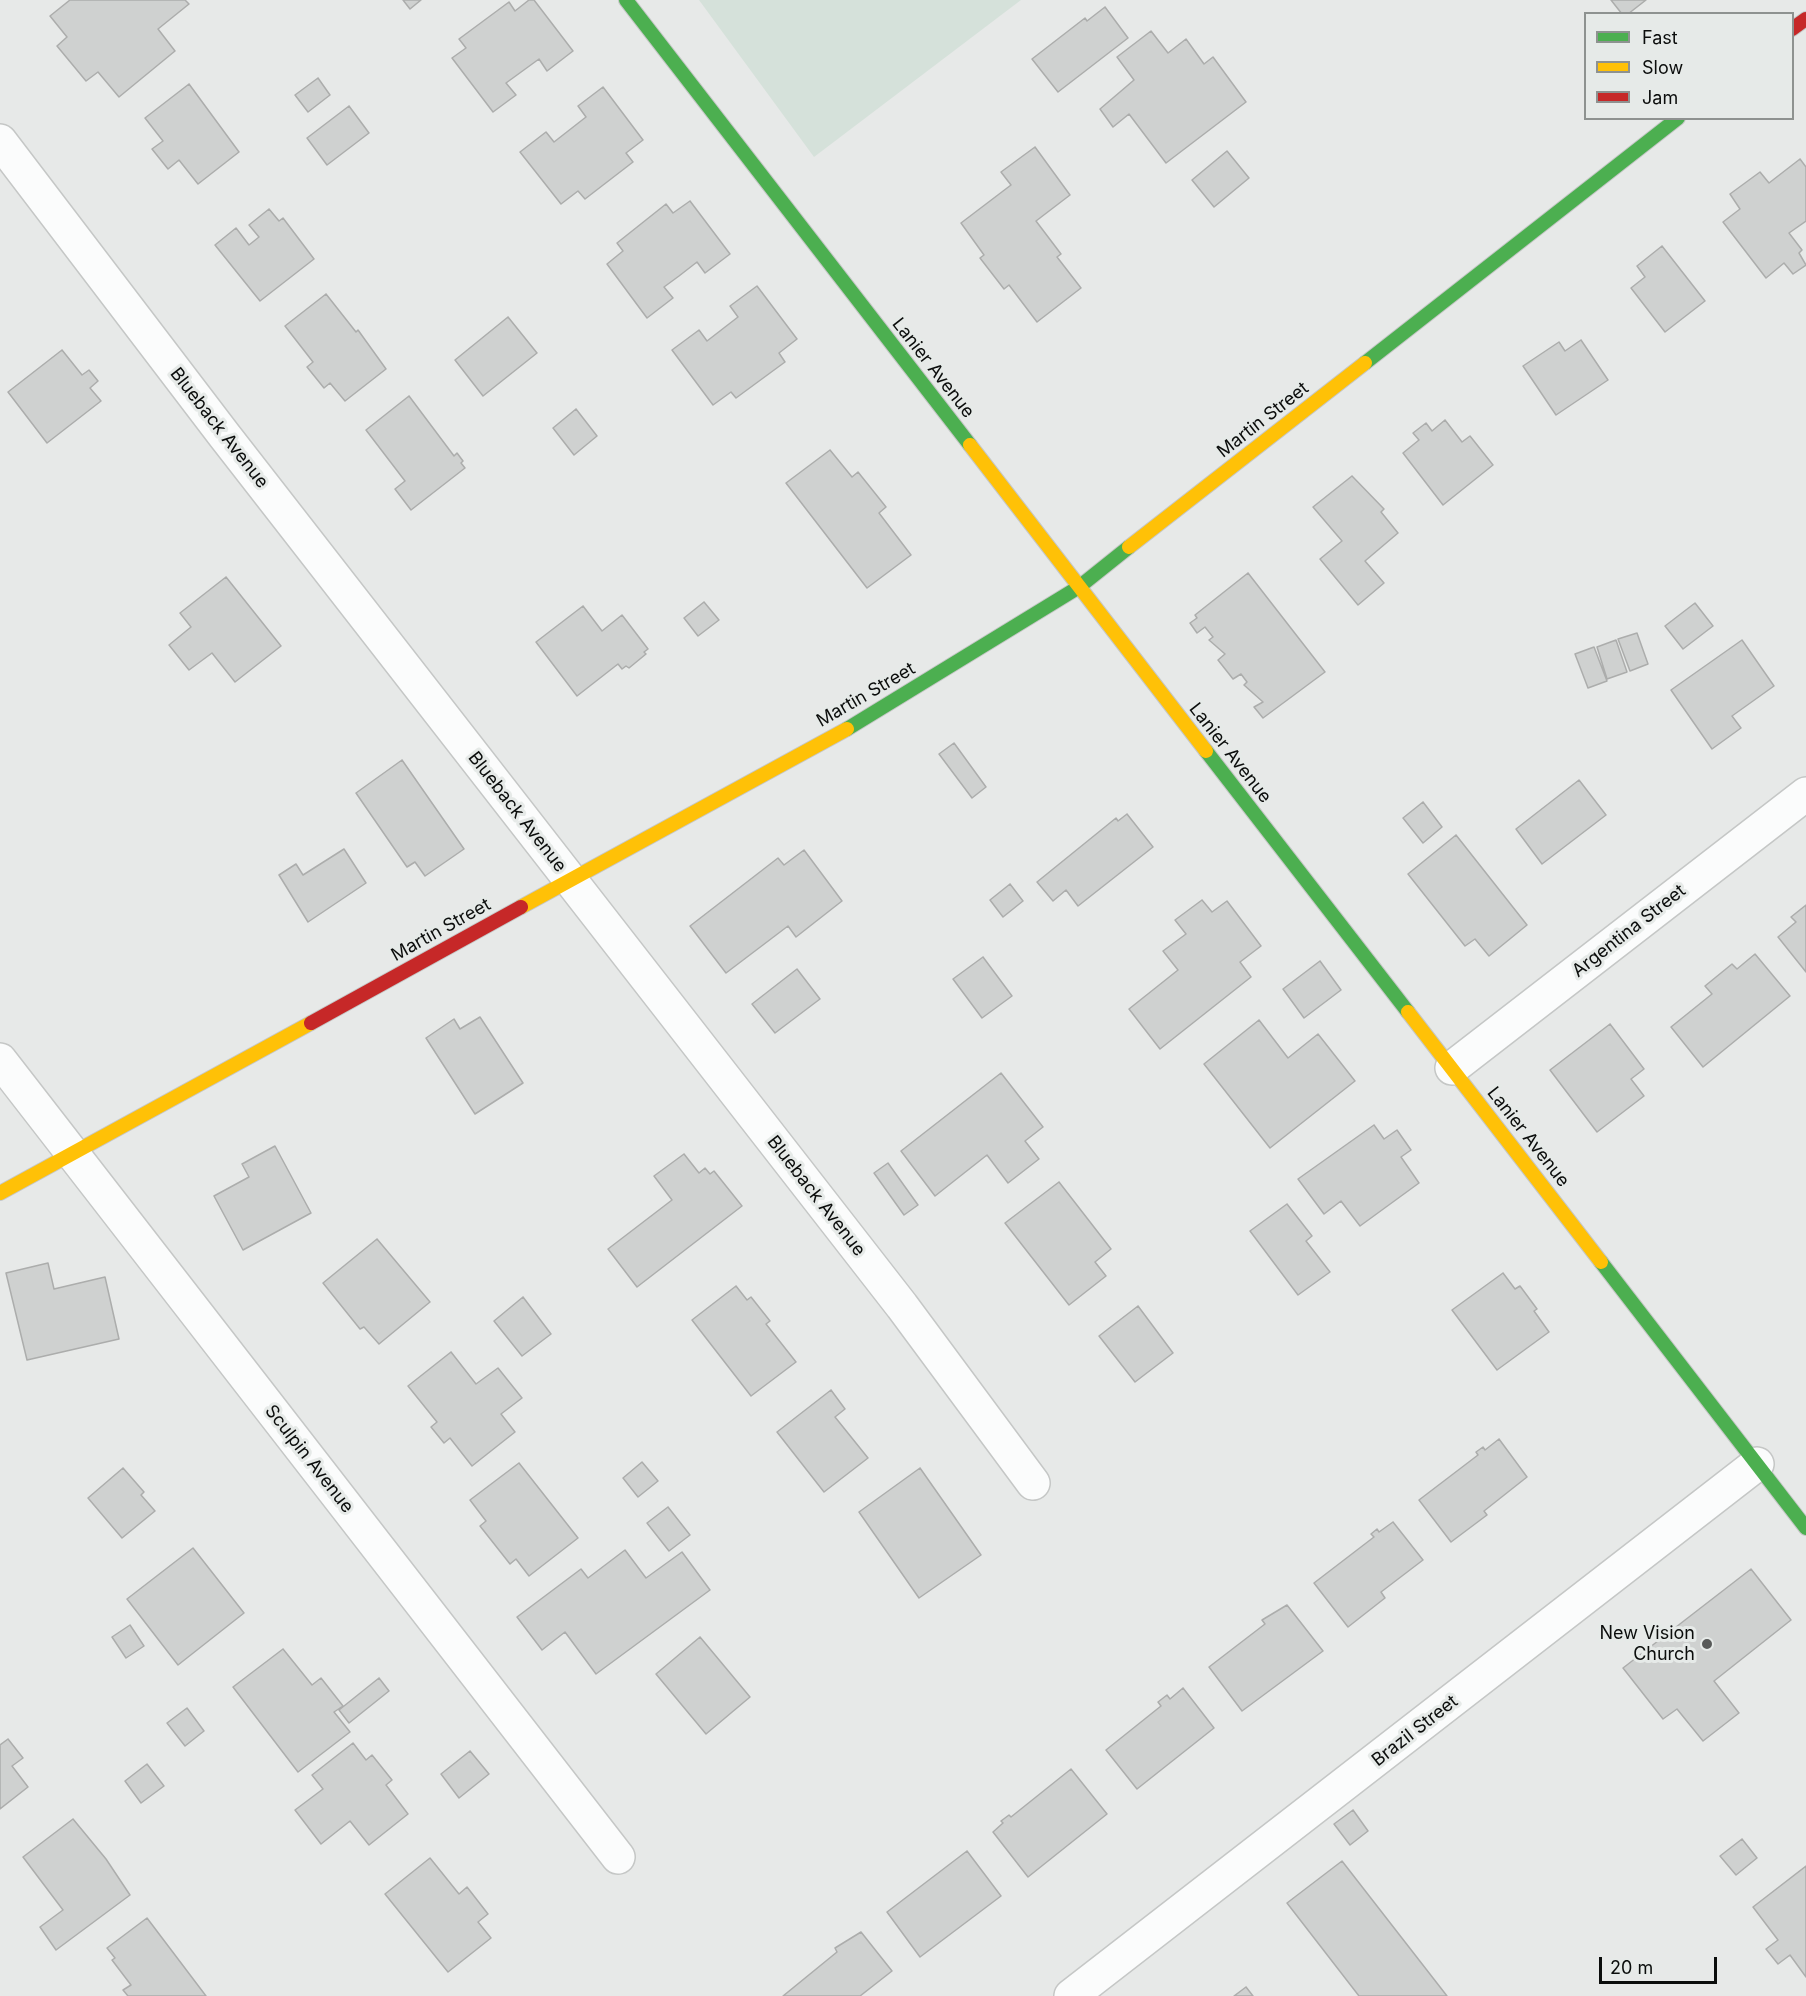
<!DOCTYPE html>
<html>
<head>
<meta charset="utf-8">
<style>
	body { margin:0 }
	#map { position:relative; width:1806px; height:1996px; overflow:hidden; background:#e7e9e8; font-family:Inter,sans-serif }
	canvas { display:block }
	.legend { position:absolute; left:1584px; top:12px; width:210px; height:108px; box-sizing:border-box; background:#e6eae8; border:2px solid #8e9290; margin:0; padding:8px 10px; list-style:none; font-size:18px; color:#0b0d0c }
	.legend li { display:flex; align-items:center; gap:12px; height:30px }
	.legend b { width:30px; border:2px solid #8e9290 }
	.scale { position:absolute; left:1599px; top:1957px; width:118px; height:27px; box-sizing:border-box; border:3px solid #0b0d0c; border-top:0; padding-left:8px; font-size:18px; line-height:21px; white-space:nowrap; color:#0b0d0c; -webkit-text-stroke:4px #e6eae8; paint-order:stroke }
</style>
</head>
<body>
<div id="map">
<canvas width="1806" height="1996"></canvas>
<ul class="legend">
<li><b style="height:8px;background:#4caf50"></b>Fast</li>
<li><b style="height:8px;background:#ffc107"></b>Slow</li>
<li><b style="height:8px;background:#c62828"></b>Jam</li>
</ul>
<div class="scale">20 m</div>
</div>
<script>
const ctx = document.querySelector('canvas').getContext('2d');
ctx.lineJoin = 'round';
function paint(path, color) { ctx.fillStyle = color; ctx.fill(path, 'evenodd'); }
const toPath = rows => new Path2D(rows.map(r => 'M' + r).join(''));
function trace(path, color, width, dash) { ctx.strokeStyle = color; ctx.lineWidth = width; ctx.lineCap = dash ? 'butt' : 'round'; ctx.setLineDash(dash || []); ctx.stroke(path); }
function drawText(font, color, halo, rows, align = 'center') {
  ctx.font = font + ' Inter,sans-serif'; ctx.lineWidth = 6; ctx.setLineDash([]); ctx.textBaseline = 'middle'; ctx.strokeStyle = halo; ctx.fillStyle = color; for (const [text, x, y, turn = 0] of rows) {
    ctx.save(); ctx.translate(x, y); ctx.rotate((+turn || 0) * Math.PI / 180); ctx.textAlign = isNaN(turn) ? turn : align; if (halo) ctx.strokeText(text, 0, 0); ctx.fillText(text, 0, 0); ctx.restore();
  }
}
paint(toPath([
	[699,0,1021,0,814,157]
]), '#d5e1da');
const building = toPath([
	[70,0,185,0,189,4,158,29,175,51,119,97,98,72,86,81,57,46,67,37,50,16,70,0],
	[403,0,421,0,410,9,403,0],
	[529,0,534,0,573,51,547,71,539,59,506,83,516,95,493,112,452,58,466,48,459,39,509,2,515,11,529,0],
	[1611,0,1646,0,1628,14,1622,14,1611,0],
	[1105,7,1128,38,1058,92,1032,59,1085,18,1087,21,1105,7],
	[1151,31,1168,53,1186,39,1204,64,1213,57,1246,102,1166,163,1129,114,1113,127,1100,109,1134,80,1117,57,1151,31],
	[318,78,330,95,308,112,295,95,318,78],
	[189,84,239,152,198,184,179,160,168,169,152,149,163,141,145,118,189,84],
	[603,87,643,140,626,153,633,162,585,199,578,191,561,204,520,152,546,132,554,142,586,117,578,106,603,87],
	[349,106,369,133,327,165,307,138,349,106],
	[1035,147,1070,195,1036,221,1061,254,1057,257,1081,288,1037,322,1009,285,1004,289,980,258,984,255,961,223,1011,185,1001,172,1035,147],
	[1227,151,1249,178,1214,207,1192,180,1227,151],
	[1800,159,1806,167,1806,221,1789,233,1802,250,1799,253,1806,265,1793,274,1784,263,1766,278,1723,222,1740,209,1730,194,1760,172,1769,183,1800,159],
	[690,201,730,254,705,273,697,262,679,276,664,287,673,298,647,318,607,264,623,251,617,243,666,204,673,213,690,201],
	[269,209,279,221,283,218,314,259,260,301,215,245,236,228,249,245,259,237,249,225,269,209],
	[1662,246,1705,301,1665,332,1631,288,1645,277,1637,266,1662,246],
	[757,286,797,339,779,353,785,362,736,398,731,392,713,405,672,350,699,330,707,341,738,317,730,306,757,286],
	[326,294,356,332,358,330,386,369,345,401,330,383,324,388,307,367,313,362,285,326,326,294],
	[508,317,537,353,483,396,455,360,508,317],
	[1581,340,1608,380,1556,415,1523,366,1559,342,1565,351,1581,340],
	[62,350,82,375,89,370,98,381,90,388,101,401,47,443,8,392,62,350],
	[409,396,454,456,457,453,463,461,461,463,465,468,411,510,395,489,405,481,366,430,409,396],
	[576,409,597,436,574,455,553,428,576,409],
	[1445,420,1462,442,1470,436,1493,465,1443,505,1403,453,1419,440,1413,433,1426,423,1432,431,1445,420],
	[830,450,852,477,858,472,886,507,879,513,911,555,867,588,786,483,830,450],
	[1352,476,1384,509,1381,512,1398,533,1365,561,1384,583,1358,605,1320,559,1342,541,1313,507,1352,476],
	[1248,573,1325,672,1263,718,1254,707,1263,702,1244,685,1247,682,1241,674,1233,679,1218,660,1225,654,1209,640,1213,637,1205,627,1197,633,1190,623,1197,618,1195,615,1248,573],
	[226,577,281,646,235,682,212,653,189,670,169,645,191,627,180,613,226,577],
	[704,602,719,620,698,636,684,618,704,602],
	[1695,603,1713,626,1683,649,1665,626,1695,603],
	[583,606,602,631,622,615,648,649,644,652,646,654,629,668,626,666,622,669,618,664,577,696,536,642,583,606],
	[1637,633,1648,664,1630,671,1618,639,1637,633],
	[1616,640,1627,672,1607,679,1597,647,1616,640],
	[1742,640,1774,686,1732,716,1741,728,1712,749,1671,690,1742,640],
	[1594,647,1607,681,1588,688,1575,654,1594,647],
	[954,743,986,787,972,798,939,754,954,743],
	[402,760,464,849,425,876,415,862,407,867,356,793,402,760],
	[1579,780,1606,815,1542,864,1516,829,1579,780],
	[1423,802,1442,827,1423,843,1403,818,1423,802],
	[1127,814,1153,847,1078,906,1066,890,1053,901,1037,882,1116,818,1118,821,1127,814],
	[1456,835,1527,925,1489,956,1475,939,1465,946,1408,874,1456,835],
	[344,849,366,883,308,922,279,875,296,864,303,875,344,849],
	[804,850,842,901,796,937,788,926,726,973,690,926,778,858,784,865,804,850],
	[1010,884,1023,901,1003,917,990,900,1010,884],
	[1202,900,1212,912,1227,901,1261,946,1240,962,1251,977,1160,1049,1129,1009,1178,970,1163,951,1186,934,1175,920,1202,900],
	[1806,905,1806,972,1778,937,1796,922,1791,917,1806,905],
	[1755,954,1790,996,1703,1067,1671,1027,1712,994,1705,986,1732,964,1737,969,1755,954],
	[983,957,1012,996,982,1018,953,979,983,957],
	[1320,961,1341,990,1304,1018,1283,989,1320,961],
	[797,969,820,999,775,1033,752,1004,797,969],
	[480,1017,523,1083,475,1114,426,1038,454,1019,460,1029,480,1017],
	[1259,1020,1288,1058,1318,1034,1355,1081,1270,1148,1204,1064,1259,1020],
	[1610,1024,1644,1069,1631,1079,1644,1096,1597,1132,1550,1070,1610,1024],
	[1001,1073,1043,1127,1025,1141,1039,1159,1008,1183,987,1155,935,1196,901,1151,1001,1073],
	[1374,1125,1384,1139,1397,1130,1411,1150,1401,1157,1419,1183,1360,1226,1341,1201,1324,1214,1298,1179,1374,1125],
	[275,1146,311,1213,243,1250,214,1196,249,1177,242,1164,275,1146],
	[684,1154,699,1173,705,1168,710,1174,714,1171,742,1206,637,1287,608,1249,672,1200,654,1176,684,1154],
	[888,1163,918,1205,904,1215,874,1173,888,1163],
	[1059,1182,1111,1249,1095,1262,1106,1276,1069,1305,1005,1223,1059,1182],
	[1287,1204,1312,1236,1306,1241,1330,1272,1298,1295,1250,1231,1287,1204],
	[377,1239,430,1302,379,1344,364,1327,360,1329,323,1283,377,1239],
	[48,1263,54,1289,105,1277,119,1339,27,1360,6,1273,48,1263],
	[1503,1273,1515,1289,1520,1286,1537,1309,1534,1311,1549,1332,1497,1370,1452,1310,1503,1273],
	[736,1286,747,1300,751,1297,770,1321,766,1324,796,1362,751,1396,692,1320,736,1286],
	[523,1297,551,1334,522,1356,494,1321,523,1297],
	[1138,1306,1173,1353,1135,1382,1099,1336,1138,1306],
	[451,1352,476,1384,498,1368,522,1398,501,1414,515,1432,472,1466,450,1438,444,1443,431,1427,437,1422,408,1386,451,1352],
	[831,1390,845,1409,835,1417,868,1458,824,1492,777,1432,831,1390],
	[1499,1439,1527,1477,1484,1511,1487,1515,1451,1542,1419,1500,1478,1455,1476,1452,1483,1447,1485,1450,1499,1439],
	[642,1462,658,1481,638,1497,623,1478,642,1462],
	[519,1463,578,1538,529,1576,516,1559,510,1564,480,1526,486,1521,470,1500,519,1463],
	[123,1468,144,1492,141,1495,155,1511,122,1538,88,1498,123,1468],
	[920,1468,981,1555,919,1598,859,1512,920,1468],
	[668,1507,690,1535,669,1551,647,1523,668,1507],
	[1393,1522,1423,1560,1381,1592,1385,1598,1348,1627,1314,1583,1374,1537,1371,1534,1377,1529,1379,1532,1393,1522],
	[193,1548,244,1613,178,1665,127,1599,193,1548],
	[625,1550,646,1578,682,1552,710,1590,596,1674,565,1632,542,1650,517,1617,581,1569,588,1578,625,1550],
	[1751,1569,1791,1620,1714,1681,1739,1713,1703,1741,1677,1709,1663,1719,1623,1668,1751,1569],
	[1287,1605,1323,1651,1242,1711,1209,1667,1265,1624,1262,1620,1287,1605],
	[130,1625,144,1646,126,1658,112,1637,130,1625],
	[700,1637,750,1697,706,1734,656,1674,700,1637],
	[283,1649,312,1685,321,1678,343,1706,334,1712,350,1732,298,1772,233,1687,283,1649],
	[379,1678,389,1691,349,1723,339,1710,379,1678],
	[1183,1688,1214,1728,1137,1789,1106,1750,1161,1706,1158,1702,1167,1695,1170,1699,1183,1688],
	[187,1708,204,1731,185,1746,167,1723,187,1708],
	[8,1739,23,1758,12,1766,28,1787,0,1809,0,1745,8,1739],
	[353,1743,366,1760,372,1755,392,1780,386,1785,408,1814,369,1845,350,1821,321,1844,295,1810,323,1789,312,1775,353,1743],
	[470,1751,489,1774,459,1798,441,1774,470,1751],
	[147,1764,164,1786,141,1803,125,1781,147,1764],
	[1071,1769,1107,1814,1028,1877,993,1832,1003,1823,1001,1821,1009,1815,1011,1817,1071,1769],
	[1353,1810,1368,1831,1350,1845,1334,1824,1353,1810],
	[73,1819,106,1859,130,1895,56,1950,40,1927,63,1910,23,1857,73,1819],
	[1742,1839,1757,1858,1736,1875,1720,1856,1742,1839],
	[967,1851,1001,1896,920,1957,887,1912,967,1851],
	[430,1858,459,1894,467,1887,488,1914,478,1922,491,1938,448,1972,385,1894,430,1858],
	[1342,1861,1447,1996,1359,1996,1287,1903,1342,1861],
	[1806,1866,1806,1977,1790,1955,1778,1964,1766,1949,1778,1940,1753,1907,1806,1866],
	[147,1918,206,1996,128,1996,123,1990,131,1985,112,1960,115,1958,107,1948,147,1918],
	[861,1932,892,1971,860,1996,783,1996,837,1952,835,1948,861,1932],
	[1246,1987,1253,1996,1234,1996,1246,1987]
]);
paint(building, '#cfd1d0');
trace(building, '#acadac', 1.5);
const street = toPath([
	[0,141,224,435,902,1306,1033,1483],
	[0,1060,618,1857],
	[1452,1068,1806,794],
	[1071,1996,1757,1464]
]);
const fast = toPath([
	[626,0,970,445],
	[1365,363,1678,118],
	[847,729,1079,587,1129,547],
	[1206,751,1408,1012],
	[1601,1262,1806,1528]
]);
const slow = toPath([
	[970,445,1206,751],
	[1129,547,1365,363],
	[521,907,847,729],
	[1408,1012,1601,1262],
	[0,1193,311,1023]
]);
const jam = toPath([
	[1792,29,1806,19],
	[311,1023,521,907]
]);
trace(street, '#c5c7c6', 36);
trace(fast, '#c5c7c6', 16);
trace(slow, '#c5c7c6', 16);
trace(jam, '#c5c7c6', 16);
trace(street, '#fbfcfc', 33);
trace(fast, '#4caf50', 14);
trace(slow, '#ffc107', 14);
trace(jam, '#c62828', 14);
for (const [x, y, r, color] of [
	[1707,1644,6,"#585a59"]
]) { const dot = new Path2D(); dot.arc(x, y, r, 0, 2 * Math.PI); ctx.fillStyle = color; ctx.fill(dot); trace(dot, '#e6eae8', 2); }
drawText('18px', '#0b0d0c', '#e6eae8', [
	["Lanier Avenue",933,368,52],
	["Martin Street",1263,420,-38],
	["Blueback Avenue",219,428,52],
	["Martin Street",866,695,-30],
	["Lanier Avenue",1230,753,52],
	["Blueback Avenue",517,812,52],
	["Martin Street",441,930,-29],
	["Argentina Street",1629,931,-38],
	["Lanier Avenue",1528,1137,52],
	["Blueback Avenue",816,1196,52],
	["Sculpin Avenue",309,1459,52],
	["Brazil Street",1415,1731,-38]
]);
drawText('18px', '#0b0d0c', '#e6eae8', [
	["New Vision",1695,1634],
	["Church",1695,1655]
], 'right');
</script>
</body>
</html>
